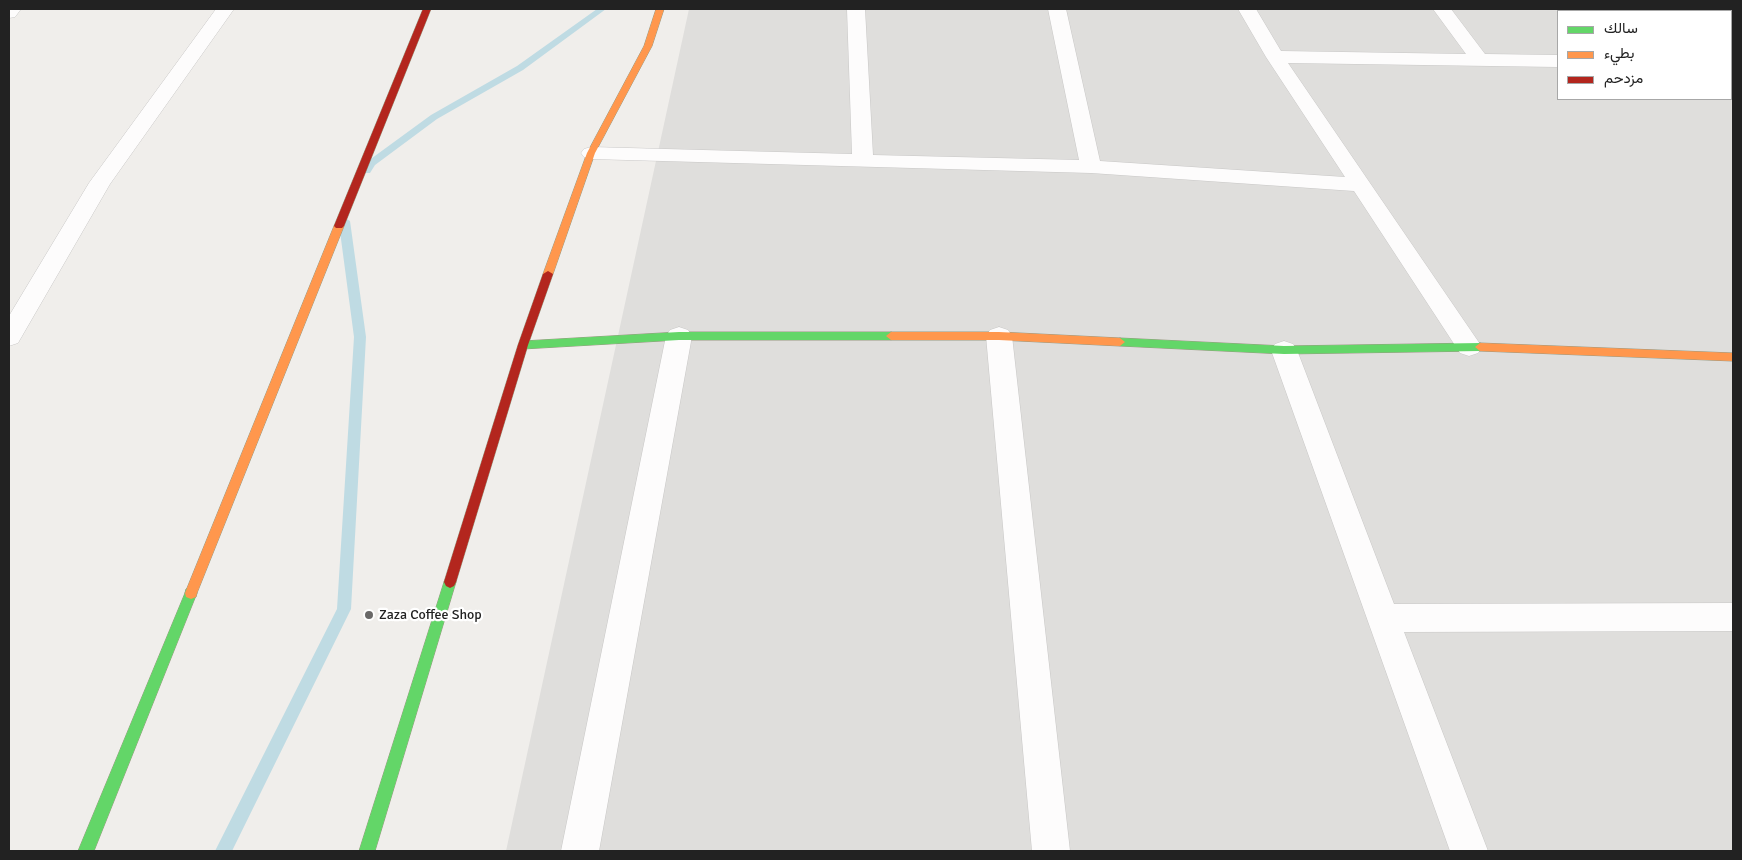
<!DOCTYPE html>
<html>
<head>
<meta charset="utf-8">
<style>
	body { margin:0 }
	#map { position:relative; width:1742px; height:860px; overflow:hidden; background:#f0eeeb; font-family:Signika,Vazirmatn,sans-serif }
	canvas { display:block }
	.frame { position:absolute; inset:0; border:10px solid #222; pointer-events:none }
	.legend { position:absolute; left:1557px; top:10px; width:175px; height:90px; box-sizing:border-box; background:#fff; border:1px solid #a7a7a7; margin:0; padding:6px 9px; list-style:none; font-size:15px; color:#222 }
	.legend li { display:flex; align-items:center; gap:10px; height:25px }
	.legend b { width:25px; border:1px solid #a7a7a7 }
</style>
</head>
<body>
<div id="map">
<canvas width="1742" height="860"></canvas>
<div class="frame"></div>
<ul class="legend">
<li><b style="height:6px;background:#63d668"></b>سالك</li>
<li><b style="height:6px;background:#ff974d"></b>بطيء</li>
<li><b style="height:6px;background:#b3261e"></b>مزدحم</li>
</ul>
</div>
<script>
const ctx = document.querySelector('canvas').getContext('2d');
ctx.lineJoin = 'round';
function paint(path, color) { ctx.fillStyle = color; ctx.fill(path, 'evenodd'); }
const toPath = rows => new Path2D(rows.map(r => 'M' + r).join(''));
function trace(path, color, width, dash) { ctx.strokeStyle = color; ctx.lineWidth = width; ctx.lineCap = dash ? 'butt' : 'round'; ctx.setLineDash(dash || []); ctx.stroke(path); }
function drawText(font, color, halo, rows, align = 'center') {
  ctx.font = font + ' Signika,sans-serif'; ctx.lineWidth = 4.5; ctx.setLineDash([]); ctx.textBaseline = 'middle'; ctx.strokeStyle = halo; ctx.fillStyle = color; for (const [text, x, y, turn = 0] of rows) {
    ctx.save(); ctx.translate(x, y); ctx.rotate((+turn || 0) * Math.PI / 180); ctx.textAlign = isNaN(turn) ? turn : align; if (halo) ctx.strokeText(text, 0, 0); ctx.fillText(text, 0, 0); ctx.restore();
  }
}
paint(toPath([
	[689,9,1733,9,1733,851,506,851],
	[1558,11,1731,11,1731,99,1558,99]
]), '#dfdedc');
paint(toPath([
	[597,9,606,9,523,70,437,119,375,165,370,173,364,173,362,171,368,161,431,115,517,66,597,9],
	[345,218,350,221,366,337,351,609,232,851,215,851,337,609,354,337,339,224,341,219,345,218]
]), '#bfdbe3');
const street = toPath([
	[9,9,21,9,15,17,9,18,9,9],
	[216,9,234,9,110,184,18,343,9,346,9,316,89,183,216,9],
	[847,9,865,9,873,155,1079,160,1048,9,1066,9,1100,161,1345,177,1266,57,1238,9,1256,9,1281,51,1466,54,1433,9,1451,9,1485,54,1558,55,1558,67,1288,63,1482,347,1478,353,1469,356,1460,353,1354,191,1091,173,591,159,584,157,581,153,584,149,591,147,852,154,847,9],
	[1629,9,1647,9,1649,11,1631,11,1629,9],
	[1731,58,1733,59,1733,71,1731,70,1731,58],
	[679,327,688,330,692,336,599,851,561,851,666,336,670,330,679,327],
	[999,327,1008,330,1012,336,1070,851,1032,851,986,336,990,330,999,327],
	[1284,341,1293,344,1297,350,1394,604,1733,603,1733,631,1404,632,1488,851,1450,851,1271,350,1275,344,1284,341]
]);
const fast = toPath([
	[679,332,891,332,896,336,891,340,679,340,523,349,518,345,523,341,679,332],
	[1120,338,1284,346,1480,343,1485,347,1480,351,1284,354,1120,346,1115,342,1120,338],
	[450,576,454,578,456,582,375,851,359,851,444,582,446,578,450,576],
	[191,587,196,589,197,593,94,851,78,851,185,593,186,589,191,587]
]);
const slow = toPath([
	[656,9,664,9,652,46,595,153,553,274,548,277,545,276,543,274,587,153,644,46,656,9],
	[339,223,344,226,197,593,196,597,191,599,186,597,185,593,334,226,339,223],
	[891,332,999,332,1120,338,1125,342,1120,346,999,340,891,340,886,336,891,332],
	[1480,343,1733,353,1733,361,1480,351,1475,347,1480,343]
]);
const jam = toPath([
	[423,9,431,9,344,226,342,228,336,228,334,226,423,9],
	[548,271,553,274,528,345,456,582,454,586,450,588,446,586,444,582,518,345,543,274,548,271]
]);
trace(street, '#c9c8c7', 1);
trace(fast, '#999a82', 1);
trace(slow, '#999a82', 1);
trace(jam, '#999a82', 1);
paint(street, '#fdfcfc');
paint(fast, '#63d668');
paint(slow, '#ff974d');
paint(jam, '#b3261e');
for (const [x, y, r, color] of [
	[369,615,5,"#6a6968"]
]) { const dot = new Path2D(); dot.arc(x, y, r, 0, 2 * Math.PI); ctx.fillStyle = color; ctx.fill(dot); trace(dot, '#fff', 2); }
drawText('14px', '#222', '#fff', [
	["Zaza Coffee Shop",379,615]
], 'left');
</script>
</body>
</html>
